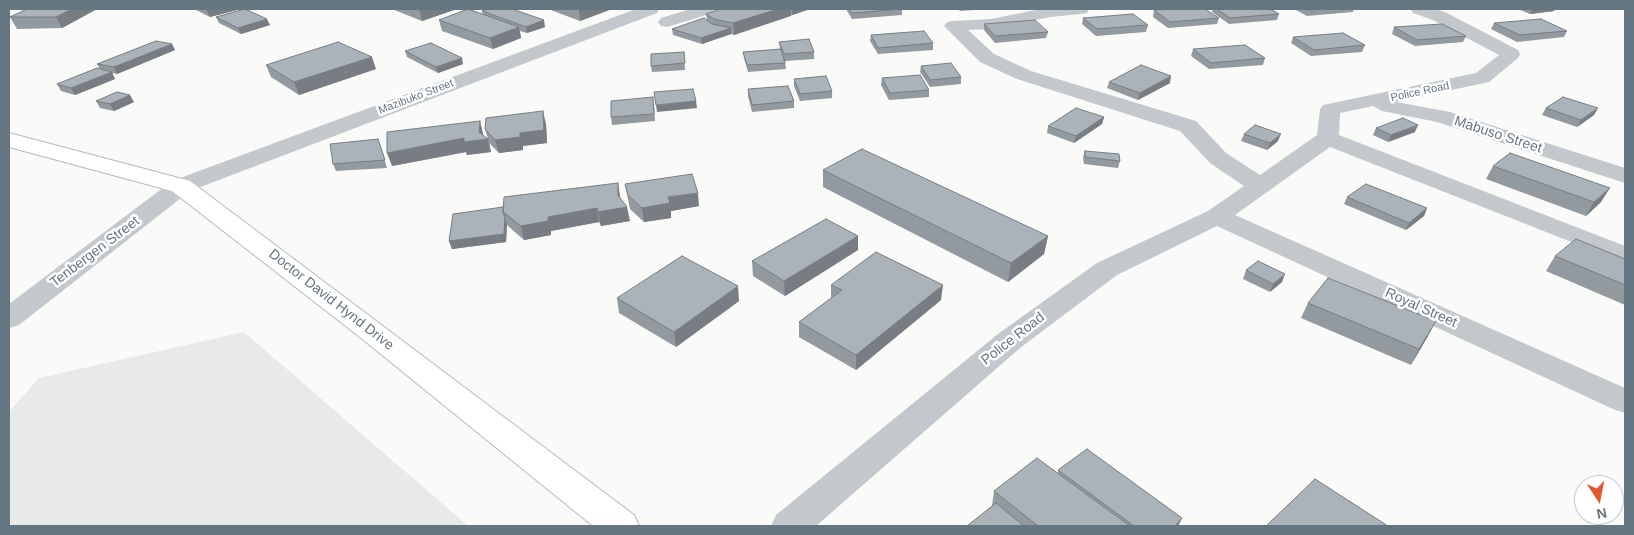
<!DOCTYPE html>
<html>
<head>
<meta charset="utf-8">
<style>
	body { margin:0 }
	#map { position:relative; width:1634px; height:535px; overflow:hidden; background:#fafaf8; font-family:Helvetica,sans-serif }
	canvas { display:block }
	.frame { position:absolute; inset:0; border:10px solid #657683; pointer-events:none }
	.north { position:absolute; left:1574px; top:475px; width:50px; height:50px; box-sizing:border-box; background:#fff; border:1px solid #c1c8cd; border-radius:50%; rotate:169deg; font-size:14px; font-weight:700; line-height:20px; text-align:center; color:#657683 }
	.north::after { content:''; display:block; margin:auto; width:18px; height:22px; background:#e4572e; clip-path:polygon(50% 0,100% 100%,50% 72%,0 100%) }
</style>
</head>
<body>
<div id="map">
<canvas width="1634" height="535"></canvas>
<div class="frame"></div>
<div class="north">N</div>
</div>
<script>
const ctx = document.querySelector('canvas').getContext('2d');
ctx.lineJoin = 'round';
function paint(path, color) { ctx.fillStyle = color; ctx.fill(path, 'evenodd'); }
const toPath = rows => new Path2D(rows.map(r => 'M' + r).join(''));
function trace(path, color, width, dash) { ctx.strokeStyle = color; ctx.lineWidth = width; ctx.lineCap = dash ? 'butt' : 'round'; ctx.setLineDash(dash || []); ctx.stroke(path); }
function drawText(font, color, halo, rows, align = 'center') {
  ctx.font = font + ' Helvetica,sans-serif'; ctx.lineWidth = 5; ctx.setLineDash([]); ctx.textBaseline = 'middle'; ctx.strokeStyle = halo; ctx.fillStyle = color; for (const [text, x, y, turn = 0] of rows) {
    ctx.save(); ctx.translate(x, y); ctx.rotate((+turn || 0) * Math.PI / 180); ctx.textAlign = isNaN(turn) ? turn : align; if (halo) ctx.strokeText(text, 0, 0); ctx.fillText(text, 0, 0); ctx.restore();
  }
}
paint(toPath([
	[244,332,468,526,9,526,9,412,39,378]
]), '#e8e9e9');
const major = toPath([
	[9,133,190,181,634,515,639,526,593,526,361,338,172,191,9,147,9,133]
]);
trace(major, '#b5babe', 2);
paint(toPath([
	[636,9,659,9,657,13,190,191,19,325,9,328,9,304,172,181,636,9],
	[691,9,715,9,713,13,667,27,661,26,658,22,661,18,691,9],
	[1041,9,1089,9,1087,13,1081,14,1050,17,991,29,968,30,994,54,1031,71,1196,121,1226,153,1260,175,1317,135,1320,109,1323,105,1476,73,1499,55,1433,20,1413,13,1411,9,1435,9,1445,12,1518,50,1520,54,1518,58,1489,82,1396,102,1450,112,1625,168,1625,183,1437,122,1382,111,1373,106,1340,113,1339,135,1625,246,1625,263,1330,147,1235,215,1625,388,1625,413,1613,409,1217,226,1117,275,1020,348,816,526,771,526,776,515,998,334,1097,263,1208,211,1244,186,1210,163,1180,131,1017,79,980,62,944,26,947,22,953,21,991,19,1041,9]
]), '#c3c8cc');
paint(major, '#fff');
paint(toPath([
	[27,9,97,9,62,28,17,29,10,17],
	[194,9,241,9,210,17],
	[392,9,457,9,422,21],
	[548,9,612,9,580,21],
	[721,9,810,9,734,35,731,34,702,44,673,35,672,29,707,20,706,14],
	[846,9,902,9,902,15,852,19],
	[958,9,986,9,960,11],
	[1213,9,1270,9,1279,14,1277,20,1229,24,1212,12],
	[1294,9,1354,9,1353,12,1307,16],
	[1518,9,1555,9,1554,11,1530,14],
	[1154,10,1219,18,1217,24,1168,28,1153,17],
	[482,11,545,27,527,33,520,31,521,38,493,49,442,31,439,20,483,15],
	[216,17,270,25,241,34,219,23],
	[1083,18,1148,25,1146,32,1096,36,1082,24],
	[1494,23,1567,31,1564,37,1517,42,1491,29],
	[984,24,1048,32,1046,38,995,43,984,30],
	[1394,27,1466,36,1463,42,1415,46,1392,34],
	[871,35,933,43,933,50,878,54,870,41],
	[1293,37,1365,45,1362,52,1311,56,1291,43],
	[779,42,814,52,814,59,785,61,786,69,748,72,744,58,743,52,780,49],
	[172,44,175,50,117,74,112,73,115,79,75,95,61,91,57,84,100,69,97,64],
	[1193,49,1265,58,1263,65,1209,69,1191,56],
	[405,51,463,64,438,73,407,57],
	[684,52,685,70,652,72,651,66],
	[266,65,376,69,299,95,271,77],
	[921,66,961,77,961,84,930,87,920,72],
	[882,78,929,90,929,97,889,100,881,85],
	[794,79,832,91,832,98,800,101,794,86],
	[1109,82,1170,83,1138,100,1107,88],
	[748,89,794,101,794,108,752,112,748,96],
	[96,101,134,102,114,111,100,108],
	[654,104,655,121,612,125,611,117],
	[1546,108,1594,115,1577,127,1542,115],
	[1104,117,1102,124,1074,143,1047,133,1048,126],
	[480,121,483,135,488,139,485,129,546,124,547,143,523,146,523,150,499,153,489,143,491,152,467,155,466,152,392,166],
	[1376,128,1415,132,1388,142,1373,135],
	[1244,134,1278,141,1267,150,1241,141],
	[378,139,387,168,336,171,333,164],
	[1085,151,1120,161,1118,168,1084,164,1083,158],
	[1493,166,1601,202,1586,216,1486,179],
	[823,170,1048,236,1044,254,1008,282,823,187],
	[625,184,699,206,671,211,671,218,644,222,630,209],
	[1347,197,1427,208,1424,216,1406,230,1344,204],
	[620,198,630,221,601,226,599,222,551,231,551,235,524,240,507,225,506,242,452,249,449,241,453,214],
	[858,250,785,296,753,276,752,261],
	[1555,256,1625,259,1625,305,1546,271],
	[1246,270,1282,282,1270,292,1243,279],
	[831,285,941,300,856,370,799,337,799,322,831,298],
	[617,298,739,301,676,347,619,313],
	[1308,303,1428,336,1411,365,1301,318],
	[1058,470,1182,518,1178,526,967,526,992,506,994,491,1058,473]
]), '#929a9f');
paint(toPath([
	[72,9,97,9,62,28,56,17],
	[206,9,241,9,210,17],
	[419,9,457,9,422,21],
	[581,9,612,9,580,21,579,10],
	[778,9,791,9,791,16,734,35,733,23],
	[792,9,810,9,792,15],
	[1532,9,1555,9,1554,11,1530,14],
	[267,19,270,25,241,34,238,28],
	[544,20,545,27,527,33,526,27],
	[519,27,521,38,493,49,490,38],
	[731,28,731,34,702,44,701,38],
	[172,44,175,50,117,74,114,67],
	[372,57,376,69,299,95,294,82],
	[462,58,463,64,438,73,436,67],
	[112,72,115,79,75,95,71,88],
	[1171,76,1170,83,1138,100,1140,93],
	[130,95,134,102,114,111,110,104],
	[696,101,697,108,657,112,656,105],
	[1598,108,1594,115,1577,127,1581,120],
	[543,111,546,124,547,143,523,146,523,150,499,153,495,140],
	[1104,117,1102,124,1074,143,1076,136],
	[480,121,483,134,483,139,488,139,491,152,467,155,466,152,392,166,387,153,464,138,479,132],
	[1418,125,1415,132,1388,142,1391,135],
	[1281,134,1278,141,1267,150,1270,143],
	[618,183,620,196,620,208,627,207,630,221,601,226,598,212,618,195],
	[1610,188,1601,202,1586,216,1594,202],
	[698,193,699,206,671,211,671,218,644,222,642,208,668,197],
	[597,208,599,222,551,231,551,235,524,240,521,226,548,217],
	[1427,208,1424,216,1406,230,1409,223],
	[505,217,507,225,506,242,452,249,449,241],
	[858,236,858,250,785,296,784,281],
	[1048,236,1044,254,1008,282,1011,263],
	[1285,274,1282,282,1270,292,1273,284],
	[943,285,941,300,856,370,856,355],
	[738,286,739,301,676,347,674,332],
	[1436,321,1428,336,1411,365,1419,349],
	[1182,518,1178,526,1175,526]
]), '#777d82');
const building = toPath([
	[27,9,72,9,56,17,10,17,27,9],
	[245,9,267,19,238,28,216,17,245,9],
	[468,9,519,27,490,38,439,20,468,9],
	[489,9,512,9,544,20,526,27,482,11,489,9],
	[721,9,778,9,733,23,714,19,706,14,721,9],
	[849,9,902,9,852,13,849,9],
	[1177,9,1205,9,1219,18,1170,22,1154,10,1177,9],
	[1217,9,1270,9,1279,14,1230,18,1217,9],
	[1307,9,1323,9,1309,10,1307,9],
	[1133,14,1148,25,1097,29,1083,18,1133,14],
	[704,18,712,24,731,28,701,38,672,29,704,18],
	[1541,19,1567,31,1520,35,1494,23,1541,19],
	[1035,20,1048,32,995,36,984,24,1035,20],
	[1442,24,1466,36,1417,40,1394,27,1442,24],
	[924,31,933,43,878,48,871,35,924,31],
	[1343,33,1365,45,1314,50,1293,37,1343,33],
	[809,39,814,52,784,54,779,42,809,39],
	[156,41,172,44,114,67,97,64,156,41],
	[338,42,372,57,294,82,266,65,338,42],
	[431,43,462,58,436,67,405,51,431,43],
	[1245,45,1265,58,1211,63,1193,49,1245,45],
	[781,49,785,63,747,65,743,52,781,49],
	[684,52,685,63,651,66,651,54,684,52],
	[951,63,961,77,930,80,921,66,951,63],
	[1141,65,1171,76,1140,93,1109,82,1141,65],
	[97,68,112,72,71,88,57,84,97,68],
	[920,75,929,90,890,93,882,78,920,75],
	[826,76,832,91,800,94,794,79,826,76],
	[788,86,794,101,752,105,748,89,788,86],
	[693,89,696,101,656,105,654,92,693,89],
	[117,92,130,95,110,104,96,101,117,92],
	[653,97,654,114,611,117,611,101,653,97],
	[1563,97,1598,108,1581,120,1546,108,1563,97],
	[1076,108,1104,117,1076,136,1048,126,1076,108],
	[543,111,544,130,520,133,520,137,495,140,485,129,486,118,543,111],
	[1403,118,1418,125,1391,135,1376,128,1403,118],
	[480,121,479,132,488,139,464,142,464,138,387,153,387,132,480,121],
	[1255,125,1281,134,1270,143,1244,134,1255,125],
	[378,139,385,160,333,164,330,144,378,139],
	[862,149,1048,236,1011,263,823,170,862,149],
	[1085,151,1119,154,1120,161,1085,157,1085,151],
	[1510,153,1610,188,1594,202,1493,166,1510,153],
	[692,174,698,193,668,197,670,203,642,208,628,195,625,184,692,174],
	[618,183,618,195,627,207,598,212,597,208,548,217,548,221,521,226,503,212,504,197,618,183],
	[1366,184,1427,208,1409,223,1347,197,1366,184],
	[503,207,503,212,505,217,504,234,449,241,453,214,503,207],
	[826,219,858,236,784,281,752,261,826,219],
	[1576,239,1625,259,1625,285,1555,256,1576,239],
	[876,252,943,285,856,355,799,322,842,290,831,285,876,252],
	[682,256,738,286,674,332,617,298,682,256],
	[1258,261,1285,274,1273,284,1246,270,1258,261],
	[1328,278,1436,321,1419,349,1308,303,1328,278],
	[1087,449,1182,518,1175,526,1134,526,1058,470,1087,449],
	[1037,458,1130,526,1038,526,994,491,1037,458],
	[1315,479,1388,526,1266,526,1315,479],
	[996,503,1024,526,967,526,996,503]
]);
paint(building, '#aab3b9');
trace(building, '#777d82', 1);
drawText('11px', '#657683', '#fff', [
	["Police Road",1420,92,-12],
	["Mazibuko Street",416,97,-21]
]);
drawText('14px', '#657683', '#fff', [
	["Mabuso Street",1498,135,18],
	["Tenbergen Street",95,252,-37],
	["Doctor David Hynd Drive",331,300,38],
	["Royal Street",1421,308,24],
	["Police Road",1013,339,-38]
]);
</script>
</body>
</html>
